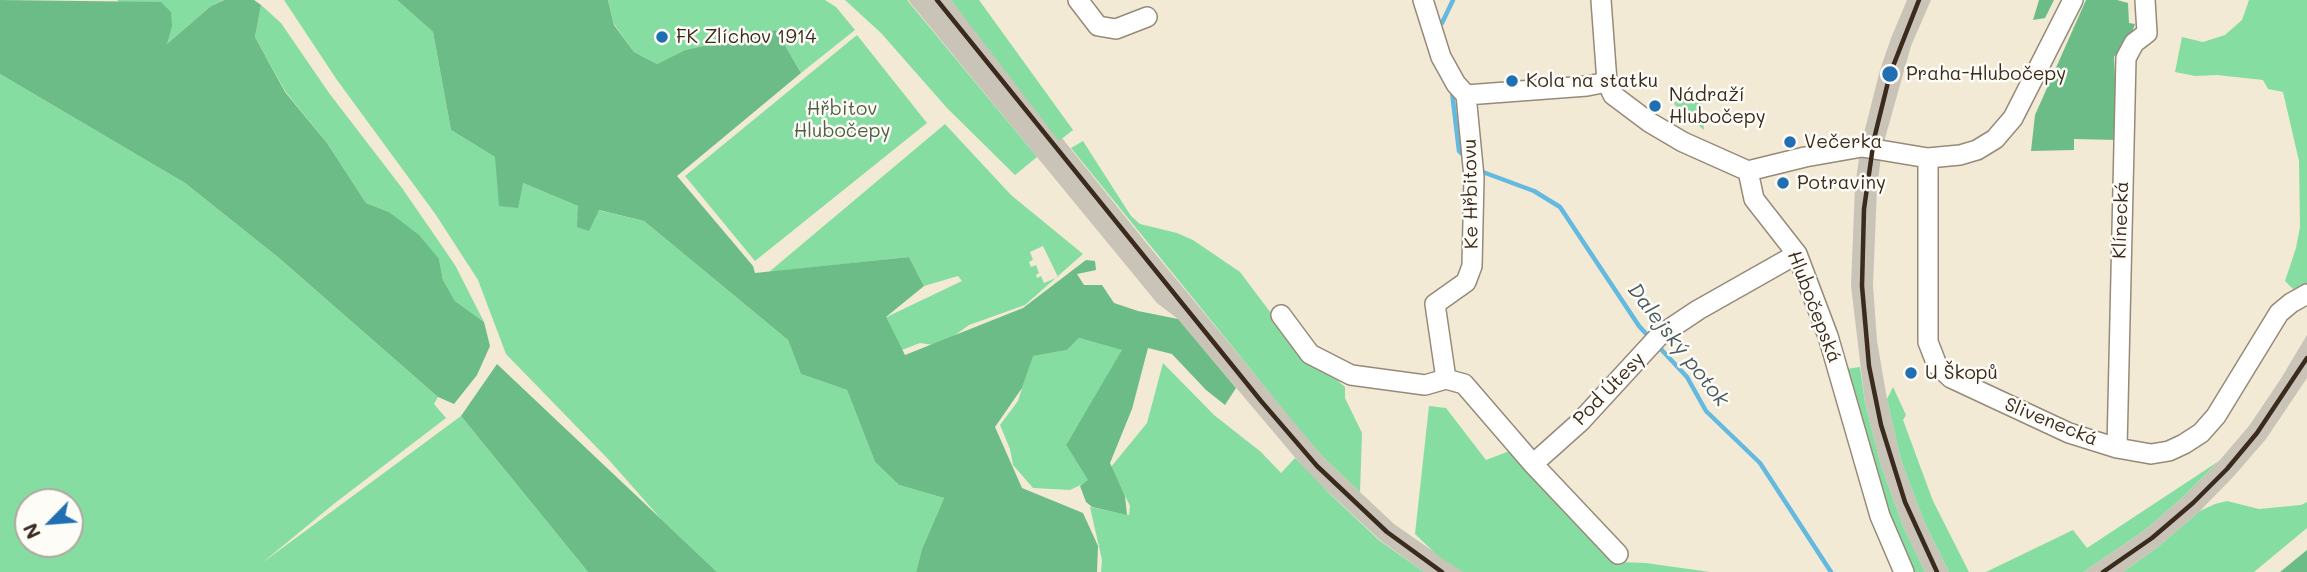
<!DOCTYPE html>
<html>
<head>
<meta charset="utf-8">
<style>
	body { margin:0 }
	#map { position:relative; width:2307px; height:572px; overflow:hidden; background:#f2ead4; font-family:Mali,sans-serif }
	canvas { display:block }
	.north { position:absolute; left:14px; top:488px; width:70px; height:70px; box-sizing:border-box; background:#fdfcf7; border:2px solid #afa8a0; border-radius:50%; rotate:245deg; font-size:19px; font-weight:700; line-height:28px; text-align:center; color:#3b2a1e }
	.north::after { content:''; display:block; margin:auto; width:24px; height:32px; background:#1f6fb2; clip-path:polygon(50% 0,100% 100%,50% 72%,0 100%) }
</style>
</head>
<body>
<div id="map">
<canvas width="2307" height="572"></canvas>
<div class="north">N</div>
</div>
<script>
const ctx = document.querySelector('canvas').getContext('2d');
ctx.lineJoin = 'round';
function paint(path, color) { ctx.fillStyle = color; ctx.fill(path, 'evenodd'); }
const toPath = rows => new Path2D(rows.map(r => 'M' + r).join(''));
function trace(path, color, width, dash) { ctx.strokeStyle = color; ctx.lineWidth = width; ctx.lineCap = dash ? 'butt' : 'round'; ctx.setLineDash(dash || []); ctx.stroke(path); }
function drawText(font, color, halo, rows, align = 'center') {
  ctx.font = font + ' Mali,sans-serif'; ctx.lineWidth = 5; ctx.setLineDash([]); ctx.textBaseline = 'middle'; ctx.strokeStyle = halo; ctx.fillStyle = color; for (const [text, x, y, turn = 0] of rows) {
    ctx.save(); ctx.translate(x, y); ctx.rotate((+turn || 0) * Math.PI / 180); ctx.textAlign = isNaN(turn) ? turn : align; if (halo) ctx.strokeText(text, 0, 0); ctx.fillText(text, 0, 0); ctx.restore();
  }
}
paint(toPath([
	[908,0,951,0,1148,245,1325,459,1394,524,1463,572,1424,572,1381,541,1309,474,1178,319,1157,303],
	[1907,0,1931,0,1911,46,1882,149,1877,188,1873,285,1877,341,1887,399,1901,460,1924,521,1949,572,1925,572,1904,529,1881,466,1865,403,1851,286,1855,186,1861,145,1880,70,1891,38],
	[2307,335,2307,378,2266,439,2234,476,2200,511,2158,547,2123,572,2083,572,2145,530,2185,495,2219,461,2249,426,2280,380]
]), '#c9c3b8');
paint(toPath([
	[117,0,223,0,211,6,166,45],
	[284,0,397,0,433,32,451,130,495,157,523,183,578,206,588,231,598,210,644,221,788,340,801,374,847,390,875,462,899,485,944,498,922,549,916,572,717,572,661,519,609,460,506,354,478,280,436,215,337,80],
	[608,0,825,0,836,7,855,30,801,73,776,30,685,50,657,64,634,52,614,24],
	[845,0,907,0,1037,157,1015,175,947,108,881,33],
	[951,0,979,0,1073,130,1059,141],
	[2249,0,2307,0,2307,283,2293,289,2285,281,2296,248,2300,227,2299,161,2283,92,2268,89,2263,80,2217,75,2195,76,2175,72,2182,37,2203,42,2225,35,2242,20],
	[261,5,281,23,329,93,402,188,455,265,484,322,455,301,443,280,439,259,389,212,366,203,327,143,285,91,255,37],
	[857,35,927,123,755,261,685,176],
	[0,74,185,183,279,258,438,397,434,404,446,418,335,503,262,563,461,416,588,572,0,572],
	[28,502,70,502,70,544,28,544],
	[1696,96,1702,102,1704,130,1674,104,1676,101],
	[945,124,1011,195,1083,254,1025,305,969,325,940,346,920,343,902,350,849,335,962,281,958,276,924,286,909,257,769,272],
	[1043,246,1058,277,1044,283,1041,276,1037,278,1036,275,1039,273,1036,265,1031,267,1029,262,1033,260,1030,252],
	[1083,141,1131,216,1140,224,1177,233,1193,240,1240,272,1310,365,1337,380,1345,387,1345,398,1362,433,1360,492,1325,459,1301,431,1071,148],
	[1079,338,1123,350,1066,445,1089,481,1070,490,1033,488,1013,465,1010,449,1000,425,1018,401,1032,356,1067,350],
	[1163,363,1214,415,1261,452,1281,473,1295,458,1331,495,1380,541,1424,572,1101,572,1102,560,1090,507,1129,515,1130,506,1111,467,1147,423],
	[1860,367,1865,403,1881,466,1904,529,1925,572,1913,572,1888,515,1846,369],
	[1893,387,1906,415,1903,420,1933,501,1969,572,1949,572,1924,521,1901,460,1887,399],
	[1429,406,1446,408,1486,460,1512,450,1619,562,1646,563,1710,572,1463,572,1437,555,1415,534],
	[2219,461,2185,495,2145,530,2083,572,1986,572,2073,530,2087,548],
	[2227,501,2259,509,2301,505,2307,502,2307,528,2254,572,2123,572,2158,547,2200,511,2215,504]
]), '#86dda1');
paint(toPath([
	[0,0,161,2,171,12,172,26,167,44,211,6,224,0,254,0,261,5,255,37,285,92,327,143,366,203,389,212,419,235,439,259,443,280,455,301,484,322,490,346,477,375,454,404,438,397,279,258,185,183,0,74],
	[397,0,608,0,614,25,634,52,657,64,685,50,776,30,801,73,677,176,753,266,755,273,909,257,924,286,886,317,905,355,1023,308,1086,260,1095,261,1096,270,1077,274,1084,285,1102,285,1114,303,1138,311,1178,319,1236,388,1225,405,1206,390,1172,354,1148,348,1132,409,1110,463,1125,496,1127,515,1092,507,1086,502,1080,486,1088,480,1066,445,1122,350,1079,338,1067,350,1033,356,1022,388,995,427,1022,488,1083,513,1098,546,1097,572,916,572,922,549,944,498,899,485,875,462,847,390,801,374,788,340,644,221,599,210,589,231,577,227,578,206,523,183,518,208,499,206,495,157,451,130,433,32],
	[2039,0,2054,0,2045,18,2033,20],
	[2086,0,2117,0,2128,3,2129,23,2135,24,2130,38,2114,57,2118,140,2074,139,2074,150,2031,151,2035,115],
	[497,364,661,519,717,572,588,572,461,416],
	[2307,550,2307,572,2280,572]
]), '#6cbc87');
trace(toPath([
	[1442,23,1453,0],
	[1452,92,1459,151,1466,158],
	[1480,171,1534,191,1560,207,1639,326,1650,338],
	[1658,346,1687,377,1706,411,1760,463,1831,572]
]), '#64b9e0', 4.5);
const minor = toPath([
	[1078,0,1098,26,1116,29,1147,17],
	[1423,0,1441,57,1456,84,1466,95],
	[1601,0,1607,82,1613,95,1649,122,1683,142,1748,171],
	[1466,95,1587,86,1607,82],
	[1928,158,1928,342,1937,365,1951,378,2069,433,2117,448,2151,454,2169,451,2184,444,2201,433,2216,416,2279,313,2291,303,2307,294],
	[1748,171,1754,199,1797,254,1828,336,1880,516,1904,572],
	[1748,171,1805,157,1862,147,1928,158,1960,155,1977,150,1995,139,2013,118,2073,0],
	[1281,315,1310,354,1351,375,1425,385,1446,379],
	[1446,379,1435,304,1466,282,1472,266,1474,177,1466,95],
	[1446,379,1464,384,1533,464,1618,554],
	[2117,448,2126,58,2134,43,2147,33,2145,0],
	[1533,464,1580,422,1659,336,1698,310,1797,254]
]);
trace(minor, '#968a79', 22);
trace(minor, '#fff', 19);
trace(toPath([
	[937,0,1261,401,1317,466,1387,532,1442,572],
	[1919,0,1890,74,1874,139,1864,209,1862,286,1869,366,1881,425,1905,502,1937,572],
	[2103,572,2152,538,2193,503,2227,469,2257,433,2307,358]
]), '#3b2a1e', 4.5);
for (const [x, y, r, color] of [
	[662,37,7,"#1f6fb2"],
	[1890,74,9,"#1f6fb2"],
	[1512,81,7,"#1f6fb2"],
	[1655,106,7,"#1f6fb2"],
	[1790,142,7,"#1f6fb2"],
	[1783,183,7,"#1f6fb2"],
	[1911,373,7,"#1f6fb2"]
]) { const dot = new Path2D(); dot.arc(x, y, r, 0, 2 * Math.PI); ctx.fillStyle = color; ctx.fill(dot); trace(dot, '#fdfcf7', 2.5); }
drawText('19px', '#3b2a1e', '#fdfcf7', [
	["FK Zlíchov 1914",676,37],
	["Praha-Hlubočepy",1906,74],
	["Kola na statku",1526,81],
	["Nádraží",1669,95],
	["Hlubočepy",1669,117],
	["Večerka",1804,142],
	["Potraviny",1797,183],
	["U Škopů",1925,373]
], 'left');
drawText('19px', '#526045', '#fdfcf7', [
	["Hřbitov",842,109],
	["Hlubočepy",842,131]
]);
drawText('19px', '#3b2a1e', '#fdfcf7', [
	["Ke Hřbitovu",1471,194,-91],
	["Klínecká",2121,220,-88],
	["Hlubočepská",1814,307,69],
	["Pod Útesy",1609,389,-46],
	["Slivenecká",2051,422,22]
]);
drawText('italic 21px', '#495c62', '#fdfcf7', [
	["Dalejský potok",1678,345,52]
]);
</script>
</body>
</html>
